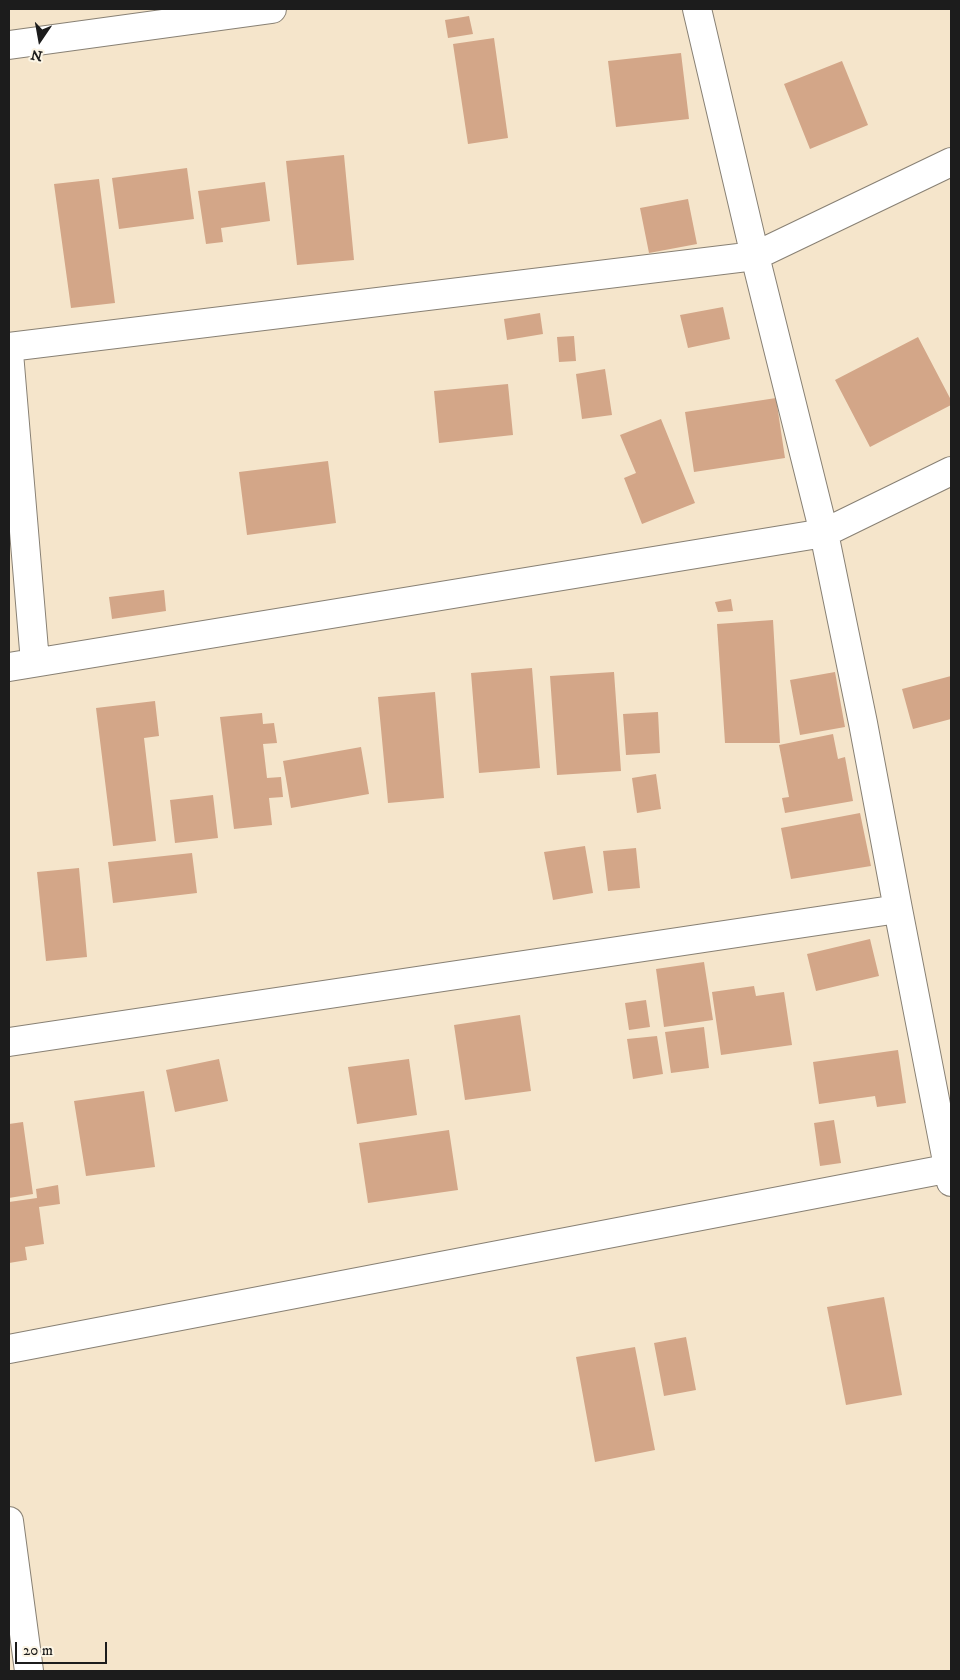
<!DOCTYPE html>
<html>
<head>
<meta charset="utf-8">
<style>
	body { margin:0 }
	#map { position:relative; width:960px; height:1680px; overflow:hidden; background:#f5e5cb; font-family:"IM FELL DW Pica",serif }
	canvas { display:block }
	.frame { position:absolute; inset:0; border:10px solid #1c1c1c; pointer-events:none }
	.north { position:absolute; left:15px; top:15px; width:50px; height:50px; -webkit-text-stroke:4px #fcf5e5; paint-order:stroke; rotate:192deg; font-size:14px; font-weight:700; line-height:20px; text-align:center; color:#1c1c1c }
	.north::after { content:''; display:block; margin:auto; width:18px; height:22px; background:#1c1c1c; clip-path:polygon(50% 0,100% 100%,50% 72%,0 100%) }
	.scale { position:absolute; left:15px; top:1642px; width:92px; height:22px; box-sizing:border-box; border:2px solid #1c1c1c; border-top:0; padding-left:6px; font-size:15px; line-height:18px; white-space:nowrap; color:#1c1c1c; -webkit-text-stroke:4px #fcf5e5; paint-order:stroke }
</style>
</head>
<body>
<div id="map">
<canvas width="960" height="1680"></canvas>
<div class="frame"></div>
<div class="north">N</div>
<div class="scale">20 m</div>
</div>
<script>
const ctx = document.querySelector('canvas').getContext('2d');
ctx.lineJoin = 'round';
function paint(path, color) { ctx.fillStyle = color; ctx.fill(path, 'evenodd'); }
const toPath = rows => new Path2D(rows.map(r => 'M' + r).join(''));
function trace(path, color, width, dash) { ctx.strokeStyle = color; ctx.lineWidth = width; ctx.lineCap = dash ? 'butt' : 'round'; ctx.setLineDash(dash || []); ctx.stroke(path); }
paint(toPath([
	[469,16,473,34,448,38,445,20],
	[494,38,508,138,468,144,453,44],
	[681,53,689,119,616,127,608,61],
	[842,61,868,125,810,149,784,84],
	[344,155,354,260,297,265,286,161],
	[187,168,194,219,119,229,112,178],
	[99,179,115,303,71,308,54,184],
	[265,182,270,221,221,228,223,242,206,244,198,191],
	[688,199,697,244,649,253,640,208],
	[723,307,730,339,688,348,680,315],
	[540,313,543,334,507,340,504,319],
	[574,336,576,361,559,362,557,337],
	[918,337,951,400,951,405,870,447,835,380],
	[605,369,612,415,582,419,576,374],
	[508,384,513,435,439,443,434,391],
	[776,398,785,458,694,472,685,412],
	[661,419,695,503,642,524,624,478,636,473,620,435],
	[328,461,336,523,247,535,239,472],
	[164,590,166,611,112,619,109,597],
	[731,599,733,611,718,612,715,602],
	[773,620,780,743,725,743,717,624],
	[532,668,540,768,479,773,471,673],
	[614,672,621,771,557,775,550,676],
	[835,672,845,727,800,735,790,680],
	[951,676,951,719,913,729,902,689],
	[435,692,444,798,388,803,378,697],
	[155,701,159,736,144,738,156,841,113,846,96,708],
	[658,712,660,753,626,755,623,714],
	[262,713,263,724,274,723,277,743,263,744,267,778,281,777,283,797,269,798,272,825,234,829,220,717],
	[833,734,838,759,845,757,853,801,785,813,782,798,789,797,779,745],
	[361,747,369,794,291,808,283,761],
	[656,774,661,809,637,813,632,778],
	[213,795,218,838,175,843,170,800],
	[860,813,871,866,791,879,781,828],
	[585,846,593,893,553,900,544,852],
	[636,848,640,888,608,891,603,851],
	[192,853,197,893,113,903,108,862],
	[79,868,87,957,46,961,37,872],
	[870,939,879,976,816,991,807,954],
	[704,962,713,1020,664,1027,656,969],
	[754,986,756,996,784,992,792,1045,721,1055,712,992],
	[646,1000,650,1027,629,1030,625,1003],
	[520,1015,531,1091,465,1100,454,1025],
	[704,1027,709,1068,671,1073,665,1032],
	[657,1036,663,1074,633,1079,627,1039],
	[898,1050,906,1103,877,1107,875,1096,819,1104,813,1062],
	[219,1059,228,1101,175,1112,166,1070],
	[409,1059,417,1115,357,1124,348,1067],
	[144,1091,155,1167,86,1176,74,1101],
	[834,1120,841,1163,820,1166,814,1123],
	[23,1122,33,1194,9,1198,9,1124],
	[449,1130,458,1190,368,1203,359,1143],
	[58,1185,60,1204,39,1207,44,1244,25,1247,27,1260,9,1263,9,1202,37,1198,36,1189],
	[884,1297,902,1395,846,1405,827,1307],
	[686,1337,696,1390,664,1396,654,1343],
	[635,1347,655,1450,595,1462,576,1357]
]), '#d3a688');
const street = toPath([
	[697,9,755,256,824,533,863,723,898,909,951,1182],
	[9,45,272,9],
	[9,347,755,256,951,162],
	[9,353,35,662],
	[9,667,824,533,951,471],
	[9,1042,898,909],
	[9,1349,951,1168],
	[9,1521,29,1671]
]);
trace(street, '#888074', 30);
trace(street, '#fff', 28);
</script>
</body>
</html>
